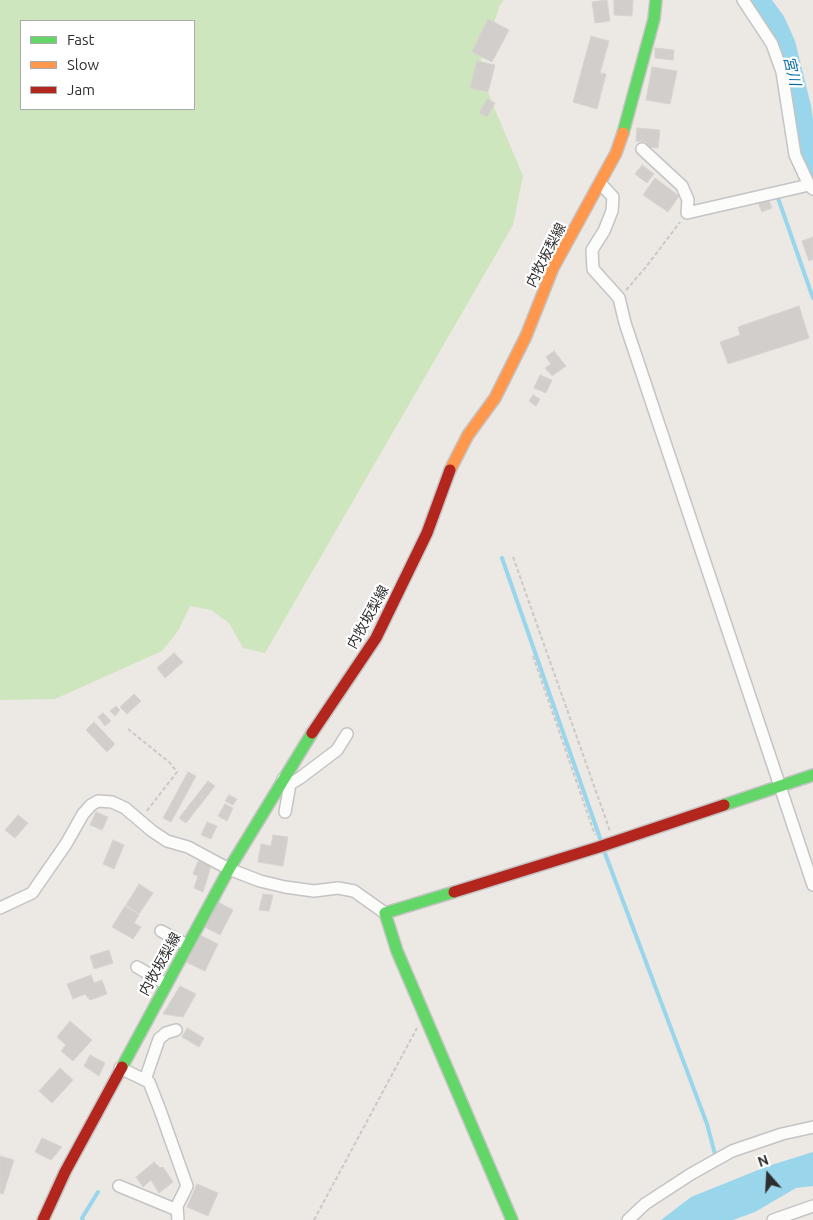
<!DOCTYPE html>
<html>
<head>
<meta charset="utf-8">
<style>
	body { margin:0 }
	#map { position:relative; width:813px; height:1220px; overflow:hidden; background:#ece8e4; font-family:Ubuntu,sans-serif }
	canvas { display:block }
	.legend { position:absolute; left:20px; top:20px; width:175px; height:90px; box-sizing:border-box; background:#fff; border:1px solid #ababab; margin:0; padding:6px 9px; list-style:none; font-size:15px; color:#2e2e2e }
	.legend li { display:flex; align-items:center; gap:10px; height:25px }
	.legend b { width:25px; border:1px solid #ababab }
	.north { position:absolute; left:743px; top:1150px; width:50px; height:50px; -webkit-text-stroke:4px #fff; paint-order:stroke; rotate:341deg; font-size:14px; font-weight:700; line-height:20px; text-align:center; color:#2e2e2e }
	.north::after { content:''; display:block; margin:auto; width:18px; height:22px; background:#2e2e2e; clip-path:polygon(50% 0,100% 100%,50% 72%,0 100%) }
</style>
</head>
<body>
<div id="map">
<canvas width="813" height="1220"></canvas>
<ul class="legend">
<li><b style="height:6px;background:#63d668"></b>Fast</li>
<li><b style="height:6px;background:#ff974d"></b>Slow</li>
<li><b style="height:6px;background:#b3261e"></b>Jam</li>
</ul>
<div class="north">N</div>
</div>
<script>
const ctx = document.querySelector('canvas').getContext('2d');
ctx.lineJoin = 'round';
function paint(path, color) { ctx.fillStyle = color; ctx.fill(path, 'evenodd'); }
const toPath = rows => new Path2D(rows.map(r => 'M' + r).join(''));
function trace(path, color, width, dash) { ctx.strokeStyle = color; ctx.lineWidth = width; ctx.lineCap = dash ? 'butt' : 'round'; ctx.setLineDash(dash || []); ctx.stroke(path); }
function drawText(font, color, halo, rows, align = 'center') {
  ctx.font = font + ' Ubuntu,"Noto Sans JP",sans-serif'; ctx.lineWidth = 4.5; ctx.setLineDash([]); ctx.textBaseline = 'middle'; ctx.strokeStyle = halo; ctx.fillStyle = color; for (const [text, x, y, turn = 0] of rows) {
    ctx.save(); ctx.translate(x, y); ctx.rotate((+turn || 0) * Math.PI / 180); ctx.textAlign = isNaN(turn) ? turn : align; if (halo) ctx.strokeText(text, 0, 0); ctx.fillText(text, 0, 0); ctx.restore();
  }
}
paint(toPath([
	[0,0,504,0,500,5,478,69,523,176,513,225,265,653,243,648,229,623,211,610,190,606,178,631,162,651,55,699,0,700],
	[21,21,194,21,194,109,21,109]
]), '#cee6be');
paint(toPath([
	[813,1152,813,1186,796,1188,755,1212,733,1220,661,1220,691,1197,768,1166]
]), '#99d6ec');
trace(toPath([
	[778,198,813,298],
	[502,558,601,841],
	[603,848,707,1124,716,1158],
	[83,1220,82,1218,98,1192]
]), '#99d6ec', 4);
trace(toPath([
	[759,0,775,22,785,44,801,109,809,173,813,176]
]), '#99d6ec', 21);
const building = toPath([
	[607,0,610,21,595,23,592,2,607,0],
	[614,0,633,0,632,16,614,15,614,0],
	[488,19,509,30,492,62,472,52,488,19],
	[591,36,609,41,600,73,606,74,597,109,573,102,591,36],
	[655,48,674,50,673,60,655,58,655,48],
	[477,61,495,65,488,92,470,88,477,61],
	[652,67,677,71,670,104,646,100,652,67],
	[487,99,495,103,487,117,479,113,487,99],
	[637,128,660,130,658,148,646,147,646,142,636,141,637,128],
	[642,165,654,174,647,183,635,174,642,165],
	[655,178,679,196,668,212,643,195,655,178],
	[767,196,772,208,762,212,757,200,767,196],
	[813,237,813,259,809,261,802,241,813,237],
	[799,306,809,338,728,364,720,342,740,335,738,327,799,306],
	[554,351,566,366,552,376,545,368,551,364,546,357,554,351],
	[540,375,552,380,546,393,534,388,540,375],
	[533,395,540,399,536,406,529,401,533,395],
	[174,653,183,662,165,678,157,668,174,653],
	[134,694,141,701,127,714,120,707,134,694],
	[116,706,120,710,115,716,110,711,116,706],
	[103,713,111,721,105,726,98,717,103,713],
	[94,722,115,744,107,752,86,730,94,722],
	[188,772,196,776,171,822,163,818,188,772],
	[208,781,215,786,186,823,179,818,208,781],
	[229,795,237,799,233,805,225,801,229,795],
	[225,804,233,808,227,821,218,816,225,804],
	[96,812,108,817,102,830,90,825,96,812],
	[18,815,28,823,15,838,5,830,18,815],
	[207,822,217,826,211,839,201,835,207,822],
	[273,835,288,837,283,866,258,862,261,844,271,846,273,835],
	[113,840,124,845,114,869,103,864,113,840],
	[198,861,211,866,203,892,194,888,198,876,193,874,198,861],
	[139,884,153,893,139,914,126,905,139,884],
	[263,894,273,895,269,911,259,910,263,894],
	[218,902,233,910,220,935,205,927,218,902],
	[125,906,139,915,134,923,141,927,133,939,112,927,125,906],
	[200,935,218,944,205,971,186,962,200,935],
	[109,950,113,963,94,969,90,956,109,950],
	[91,975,94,983,102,980,107,994,90,1000,85,994,73,999,67,984,91,975],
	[180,986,196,994,183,1017,163,1014,180,986],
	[70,1021,92,1040,73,1061,61,1051,66,1045,57,1037,70,1021],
	[187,1028,204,1038,199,1047,182,1037,187,1028],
	[90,1055,105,1063,99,1076,84,1066,90,1055],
	[60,1068,73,1080,52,1103,39,1091,60,1068],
	[42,1138,62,1147,51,1160,35,1152,42,1138],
	[0,1156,14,1160,3,1194,0,1193,0,1156],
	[154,1162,160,1168,163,1167,173,1182,159,1193,151,1180,143,1187,136,1177,154,1162],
	[197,1184,218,1193,208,1216,187,1207,197,1184]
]);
paint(building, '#d1cecb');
trace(building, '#d7d4d0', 1);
const street = toPath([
	[743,0,772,44,782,72,795,155,809,185,813,189],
	[642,149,682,186,688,200,687,213,809,185],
	[600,183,613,197,612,211,604,231,592,250,593,269,619,298,625,323,813,885],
	[283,779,290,784,300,778,337,750,347,734],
	[285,812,290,784],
	[0,908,32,893,66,844,83,814,91,805,98,801,112,802,125,808,152,831,167,841,188,847,229,869,260,881,285,887,314,891,338,888,354,891,385,913],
	[161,931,187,945],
	[137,967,166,984],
	[120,1068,149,1082,160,1110,187,1186,177,1206,178,1220],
	[145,1080,159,1039,166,1033,176,1030],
	[119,1186,177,1210],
	[628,1220,645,1204,691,1174,732,1151,782,1134,813,1127],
	[773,1220,813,1206]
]);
const fast = toPath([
	[623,133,654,19,656,0],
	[724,805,813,775],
	[454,892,385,913,397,951,512,1220],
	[122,1067,229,869,312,733]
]);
const slow = toPath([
	[450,470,468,435,495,398,526,336,553,268,616,153,623,133]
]);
const jam = toPath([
	[312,733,376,638,427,533,450,470],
	[454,892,599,847,724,805],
	[43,1220,65,1172,122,1067]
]);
trace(street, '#c5c4c5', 14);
trace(fast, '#c5c4c5', 14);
trace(slow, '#c5c4c5', 14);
trace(jam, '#c5c4c5', 14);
trace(toPath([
	[626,290,646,267,680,222],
	[513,557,610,831],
	[533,656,595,835],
	[128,729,169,762,177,772,146,812],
	[314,1220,417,1028]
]), '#c9c9c8', 2, [4, 2.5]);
trace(street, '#fcfcfb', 11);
trace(fast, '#63d668', 11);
trace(slow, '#ff974d', 11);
trace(jam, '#b3261e', 11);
drawText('14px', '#2e2e2e', '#fff', [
	["内牧坂梨線",546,255,-63],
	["内牧坂梨線",368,617,-61],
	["内牧坂梨線",160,964,-61]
]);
drawText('italic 15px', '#0d6fa3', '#fff', [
	["宮川",792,71,77]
]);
</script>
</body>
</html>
